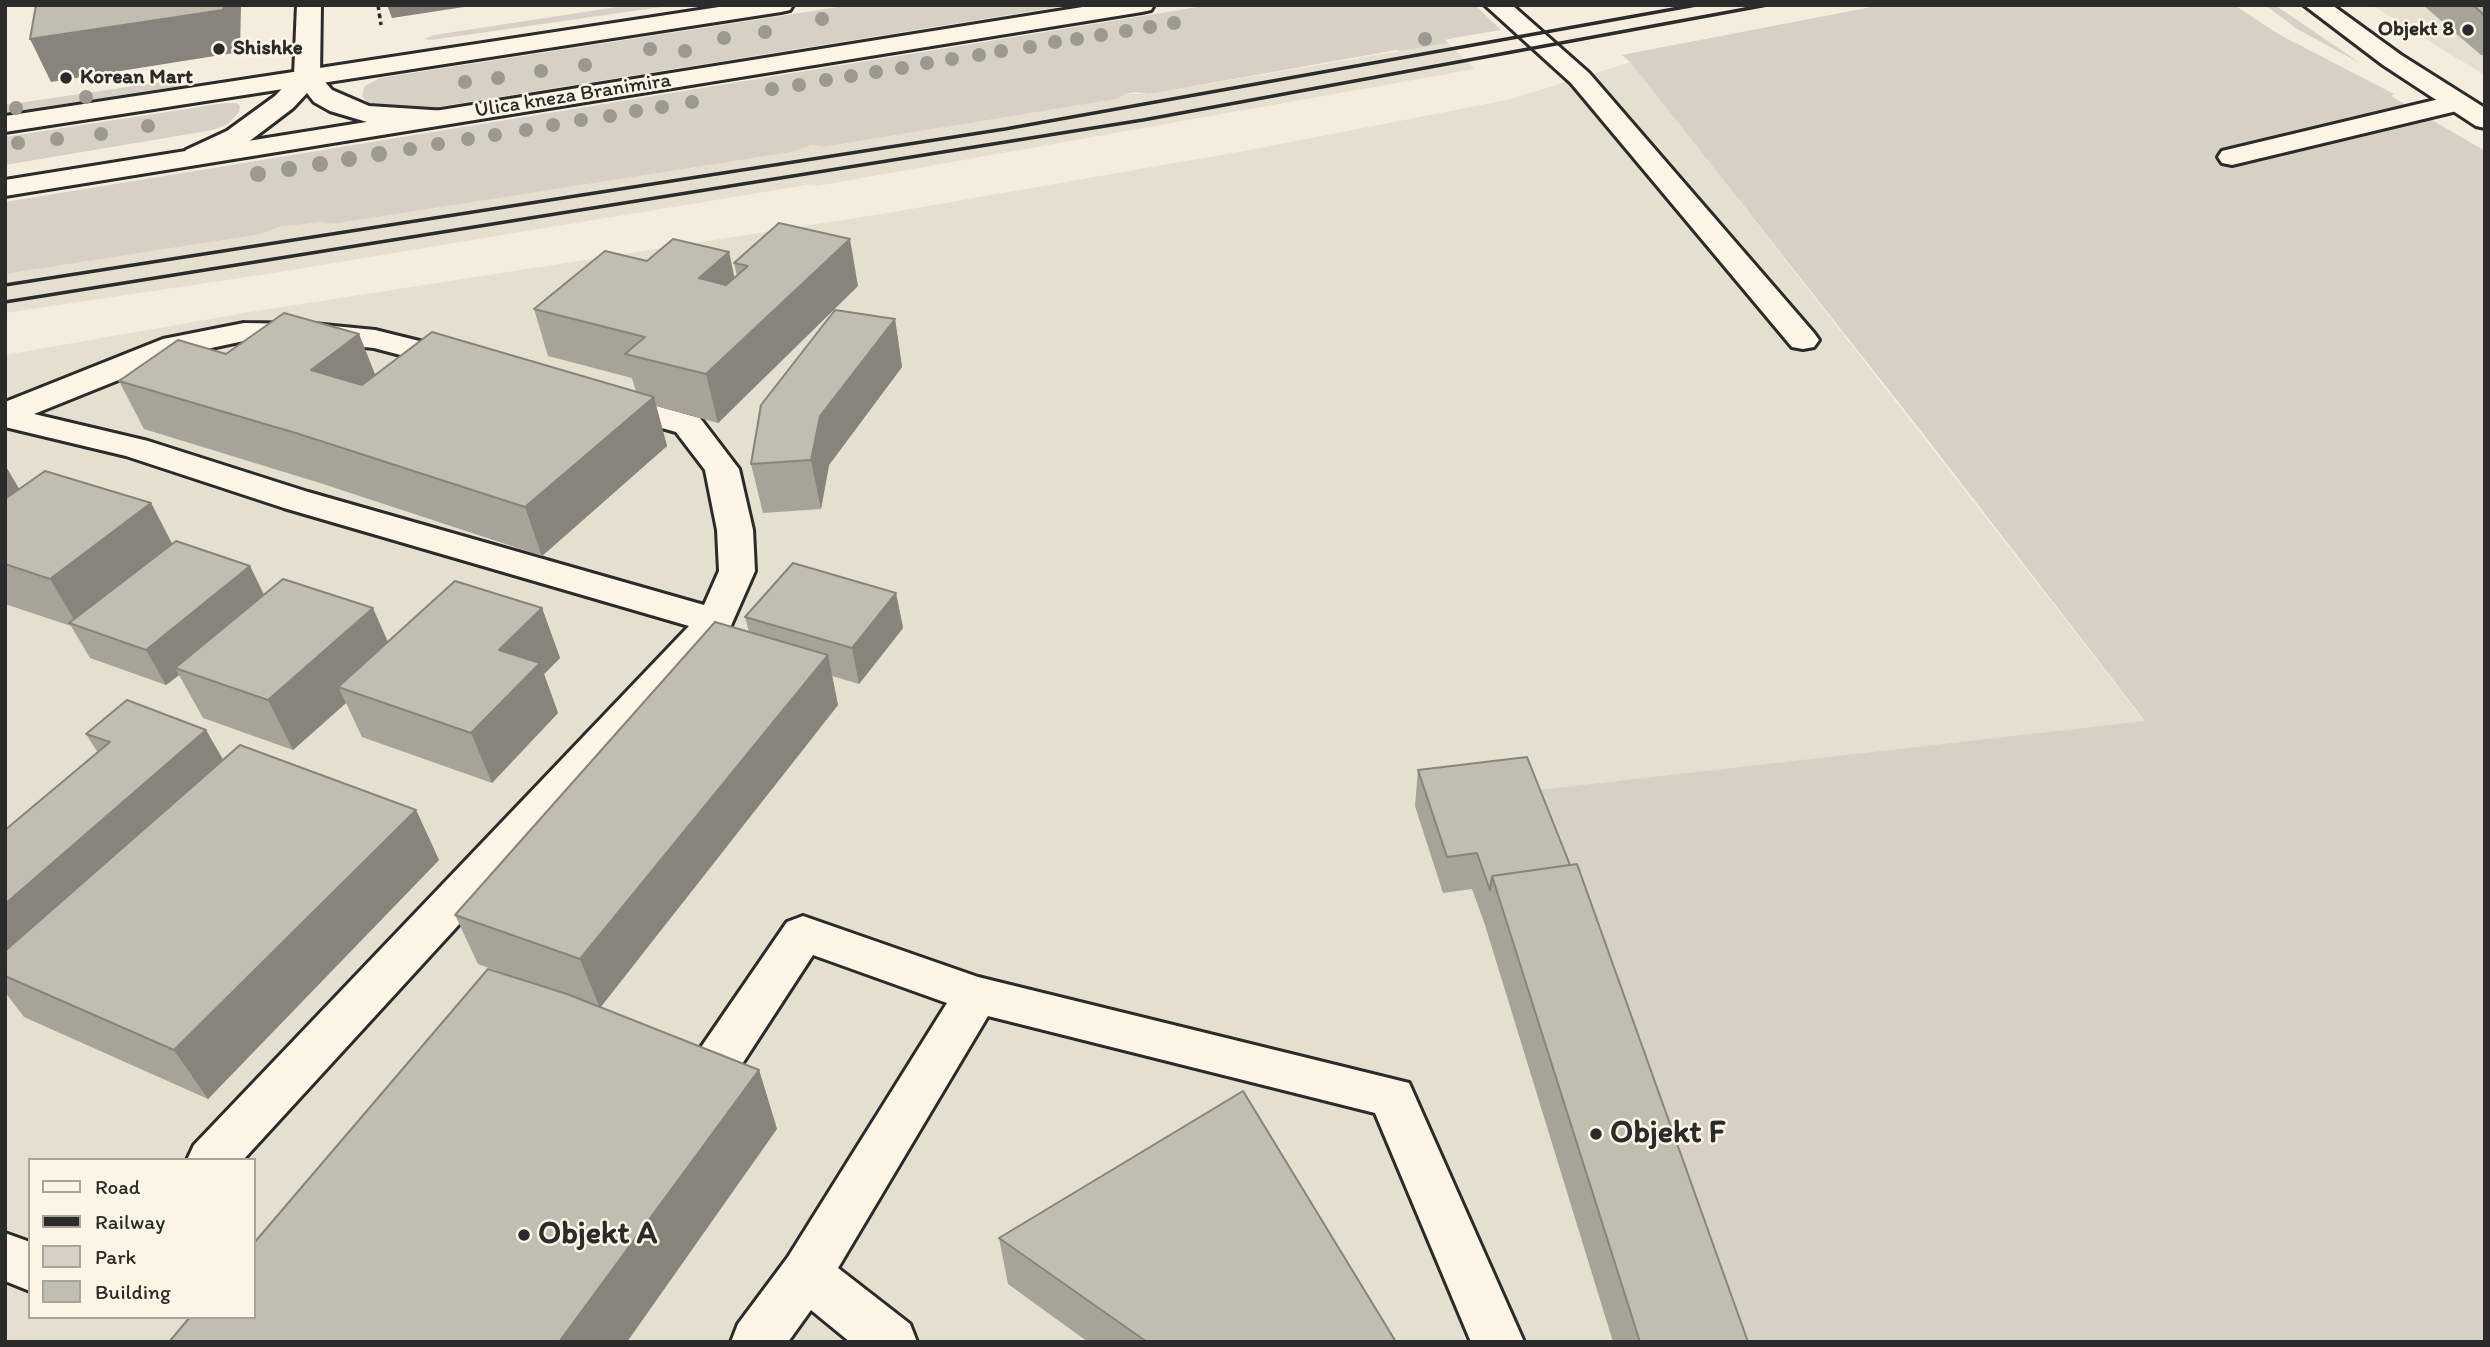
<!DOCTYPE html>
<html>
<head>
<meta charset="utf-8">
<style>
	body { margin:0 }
	#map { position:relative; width:2490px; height:1347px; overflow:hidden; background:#f4edde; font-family:Itim,sans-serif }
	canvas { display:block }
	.frame { position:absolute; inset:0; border:7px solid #2b2b2b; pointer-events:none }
	.legend { position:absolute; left:28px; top:1158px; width:228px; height:161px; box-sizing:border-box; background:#fcf5e5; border:2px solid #a8a49b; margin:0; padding:9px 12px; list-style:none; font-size:21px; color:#2b2b2b }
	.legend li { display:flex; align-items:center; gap:14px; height:35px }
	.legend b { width:35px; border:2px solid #a8a49b }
</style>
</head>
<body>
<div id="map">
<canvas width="2490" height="1347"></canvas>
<div class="frame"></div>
<ul class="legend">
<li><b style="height:9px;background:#fcf5e5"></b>Road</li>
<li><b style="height:9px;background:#2b2b2b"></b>Railway</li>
<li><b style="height:19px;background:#d6d1c4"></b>Park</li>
<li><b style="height:19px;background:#c2bdb1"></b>Building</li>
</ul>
</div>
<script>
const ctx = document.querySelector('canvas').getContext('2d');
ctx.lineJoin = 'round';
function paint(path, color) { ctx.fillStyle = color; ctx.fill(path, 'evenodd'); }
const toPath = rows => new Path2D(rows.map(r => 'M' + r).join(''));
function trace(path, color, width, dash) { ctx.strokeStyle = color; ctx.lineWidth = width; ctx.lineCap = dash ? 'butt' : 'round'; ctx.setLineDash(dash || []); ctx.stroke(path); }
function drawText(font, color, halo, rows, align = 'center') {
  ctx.font = font + ' Itim,sans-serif'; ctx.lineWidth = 5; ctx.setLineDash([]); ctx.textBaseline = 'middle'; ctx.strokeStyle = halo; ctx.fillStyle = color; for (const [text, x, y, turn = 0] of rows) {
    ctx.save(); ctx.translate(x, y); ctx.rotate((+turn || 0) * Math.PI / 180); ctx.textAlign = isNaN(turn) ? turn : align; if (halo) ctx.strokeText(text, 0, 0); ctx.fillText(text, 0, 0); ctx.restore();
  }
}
paint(toPath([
	[2372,5,2485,5,2485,75,2453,56],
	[1448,43,1475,69,817,186,806,185,267,274,5,313,5,274,262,234,279,227,321,222,333,224,792,152,812,145,823,147,1117,99,1124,94,1149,94],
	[1631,62,2145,722,1715,1342,5,1342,5,355,250,312,888,213,1255,149,1507,100],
	[30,1160,254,1160,254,1317,30,1317]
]), '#e5dfd0');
paint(toPath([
	[630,5,675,5,431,40,424,39,434,35],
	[851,5,1071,5,437,107,378,107,367,102,362,96,365,86,380,78],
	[1210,5,1475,5,1501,30,1453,38,1445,40,1448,43,1402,51,1396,50,1149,94,1135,92,1125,94,1117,99,823,147,812,145,792,152,333,224,321,222,279,227,262,234,5,274,5,202],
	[1882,5,2234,5,2280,35,2394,94,2391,96,2485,151,2485,1342,1715,1342,1521,792,2145,721,1918,427,1631,63,1622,55],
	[2265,5,2275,5,2360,63,2297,29],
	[161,82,178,83,180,86,5,113,5,105],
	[225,103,237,103,240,106,239,112,228,124,213,130,5,165,5,137]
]), '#d6d1c4');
const service = toPath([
	[1485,5,1512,5,1589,73,1814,333,1819,340,1814,347,1803,349,1792,347,1571,83,1485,5],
	[2456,95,2465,97,2469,103,2465,109,2232,165,2222,163,2218,157,2222,151,2456,95],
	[244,323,313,324,375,330,472,354,477,361,472,368,461,371,374,348,313,342,244,341,183,354,34,414,148,441,308,492,704,605,719,571,717,530,705,470,676,432,598,410,594,403,598,396,610,393,700,418,739,469,753,530,755,571,729,630,243,1160,187,1160,194,1145,689,626,284,508,126,456,5,427,5,402,163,339,244,323],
	[803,916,978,977,1409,1083,1524,1342,1471,1342,1375,1113,988,1016,838,1268,910,1324,917,1342,850,1342,811,1310,788,1342,731,1342,738,1324,788,1257,947,1003,813,955,729,1084,712,1090,695,1084,689,1070,695,1056,787,922,803,916],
	[5,1233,30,1242,30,1291,5,1281,5,1233]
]);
const minor = toPath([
	[297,5,321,5,320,76,332,90,369,106,447,111,451,117,447,123,438,125,367,122,330,111,314,102,307,93,293,108,247,143,206,162,196,164,186,162,182,156,186,150,227,131,275,96,294,76,297,5],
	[2304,5,2332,5,2401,55,2485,108,2485,128,2476,126,2383,65,2304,5]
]);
const secondary = toPath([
	[732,5,793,5,790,10,781,12,5,132,5,116,732,5],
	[1095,5,1154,5,1151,10,1142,12,5,196,5,180,1095,5]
]);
trace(service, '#2b2b2b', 6);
trace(minor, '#2b2b2b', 6);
trace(secondary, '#2b2b2b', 6);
trace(toPath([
	[378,5,381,25]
]), '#2b2b2b', 3.5, [5, 3.5]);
paint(service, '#fcf5e5');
paint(minor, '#fcf5e5');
paint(secondary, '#fcf5e5');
trace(toPath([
	[5,285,1005,129,1696,5],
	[5,302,1143,120,1767,5]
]), '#2b2b2b', 3.5);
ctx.fillStyle = '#9d9990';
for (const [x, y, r] of [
	[822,19,7],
	[1174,23,7],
	[1150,27,7],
	[1126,31,7],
	[765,32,7],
	[1101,35,7],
	[724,38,7],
	[1077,39,7],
	[1425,39,7],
	[1055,42,7],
	[1030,47,7],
	[650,49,7],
	[685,51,7],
	[1001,51,7],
	[979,55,7],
	[952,59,7],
	[927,63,7],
	[585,65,7],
	[902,68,7],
	[541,71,7],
	[876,72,7],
	[851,76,7],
	[498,78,7],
	[826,80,7],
	[465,82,7],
	[799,85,7],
	[772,89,7],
	[86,97,7],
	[692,102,7],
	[662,107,7],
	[16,108,7],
	[636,111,7],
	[610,116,7],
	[581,120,7],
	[553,125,7],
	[148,126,7],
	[526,130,7],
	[101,134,7],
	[495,135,7],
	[57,139,7],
	[468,139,7],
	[18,143,7],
	[438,144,7],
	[410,149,7],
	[379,154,8],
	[349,159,8],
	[320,164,8],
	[289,169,8],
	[258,174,8]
]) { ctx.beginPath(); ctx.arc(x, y, r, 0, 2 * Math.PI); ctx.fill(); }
paint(toPath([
	[2423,5,2485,5,2485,55,2481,55],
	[729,252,734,278,737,276,734,263,858,286,718,423,656,406,667,446,542,556,320,483,144,429,119,381,226,354,359,334,375,375,636,392,632,378,548,356,534,309,647,261],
	[895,319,902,367,829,465,821,509,763,513,751,464],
	[5,465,19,489,151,503,172,544,250,566,264,594,388,642,542,608,560,658,544,674,558,713,492,783,362,737,346,703,293,750,203,718,179,675,166,685,90,658,71,626,5,604],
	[896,593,903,628,859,684,832,676,838,705,600,1007,759,1070,777,1129,500,972,478,964,455,915,749,632,745,617],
	[206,730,223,759,416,810,439,860,208,1099,24,1017,5,992,5,830,98,753,86,734],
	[1527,757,1748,1342,1613,1342,1485,925,1472,889,1443,893,1415,806,1418,770],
	[999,1238,1396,1342,1088,1342,1008,1284]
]), '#a7a398');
paint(toPath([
	[224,5,241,5,240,52,51,82,30,39],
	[387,5,477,5,392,18],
	[850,239,858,286,718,423,706,374],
	[729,252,739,299,699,278],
	[895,319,902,367,829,465,821,509,811,460,820,416],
	[359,334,378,382,331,419,311,370],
	[654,397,667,446,542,556,525,507],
	[5,465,31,509,5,527],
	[151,503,177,553,78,626,50,579],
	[250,566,267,602,175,668,179,675,166,685,146,650],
	[896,593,903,628,859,684,852,648],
	[373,608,395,658,338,687,346,703,293,750,268,700],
	[542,608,560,658,544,674,558,713,492,783,471,733,499,650],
	[828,655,838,705,600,1008,580,959],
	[206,730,234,780,5,976,5,904],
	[416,810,439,860,208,1099,174,1050],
	[759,1070,777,1129,627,1342,559,1342]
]), '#88847c');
const building = toPath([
	[36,5,224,5,223,10,30,39,36,5],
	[2473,5,2485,5,2485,16,2473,5],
	[779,223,850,239,706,374,625,354,645,337,534,309,605,251,647,261,673,239,729,252,699,278,726,285,748,266,734,263,779,223],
	[835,310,895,319,820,416,811,460,751,464,761,405,835,310],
	[284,313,359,334,311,370,362,385,432,332,654,397,525,507,299,434,119,381,178,340,226,354,284,313],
	[45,471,151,503,50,579,5,564,5,499,45,471],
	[176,541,250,566,146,650,69,623,176,541],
	[793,563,896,593,852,648,745,617,793,563],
	[283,579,373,608,268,700,175,668,283,579],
	[455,581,542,608,499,650,540,663,471,733,338,687,455,581],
	[715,622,828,655,580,959,455,915,715,622],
	[127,700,206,730,5,904,5,830,110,742,86,734,127,700],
	[240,745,416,810,174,1050,5,976,5,951,240,745],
	[1527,757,1570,865,1492,876,1490,890,1477,853,1447,857,1418,770,1527,757],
	[1577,864,1748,1342,1640,1342,1492,876,1577,864],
	[488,969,567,994,759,1070,559,1342,169,1342,190,1317,254,1317,254,1243,488,969],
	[1243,1091,1396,1342,1147,1342,999,1238,1243,1091]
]);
paint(building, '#c2bdb1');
trace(building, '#88847c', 2);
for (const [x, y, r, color] of [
	[2468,30,7,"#2b2b2b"],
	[219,49,7,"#2b2b2b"],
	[66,78,7,"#2b2b2b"],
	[1596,1134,7,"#2b2b2b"],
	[524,1235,7,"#2b2b2b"]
]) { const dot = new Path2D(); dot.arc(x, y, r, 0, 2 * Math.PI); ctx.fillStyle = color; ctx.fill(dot); trace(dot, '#fcf5e5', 2.5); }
drawText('bold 21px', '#2b2b2b', '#fcf5e5', [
	["Objekt 8",2454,30,"right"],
	["Shishke",233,49],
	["Korean Mart",80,78]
], 'left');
drawText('21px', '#2b2b2b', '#fcf5e5', [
	["Ulica kneza Branimira",573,96,-9]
]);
drawText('bold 32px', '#2b2b2b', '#fcf5e5', [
	["Objekt F",1610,1134],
	["Objekt A",538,1235]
], 'left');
</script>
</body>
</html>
